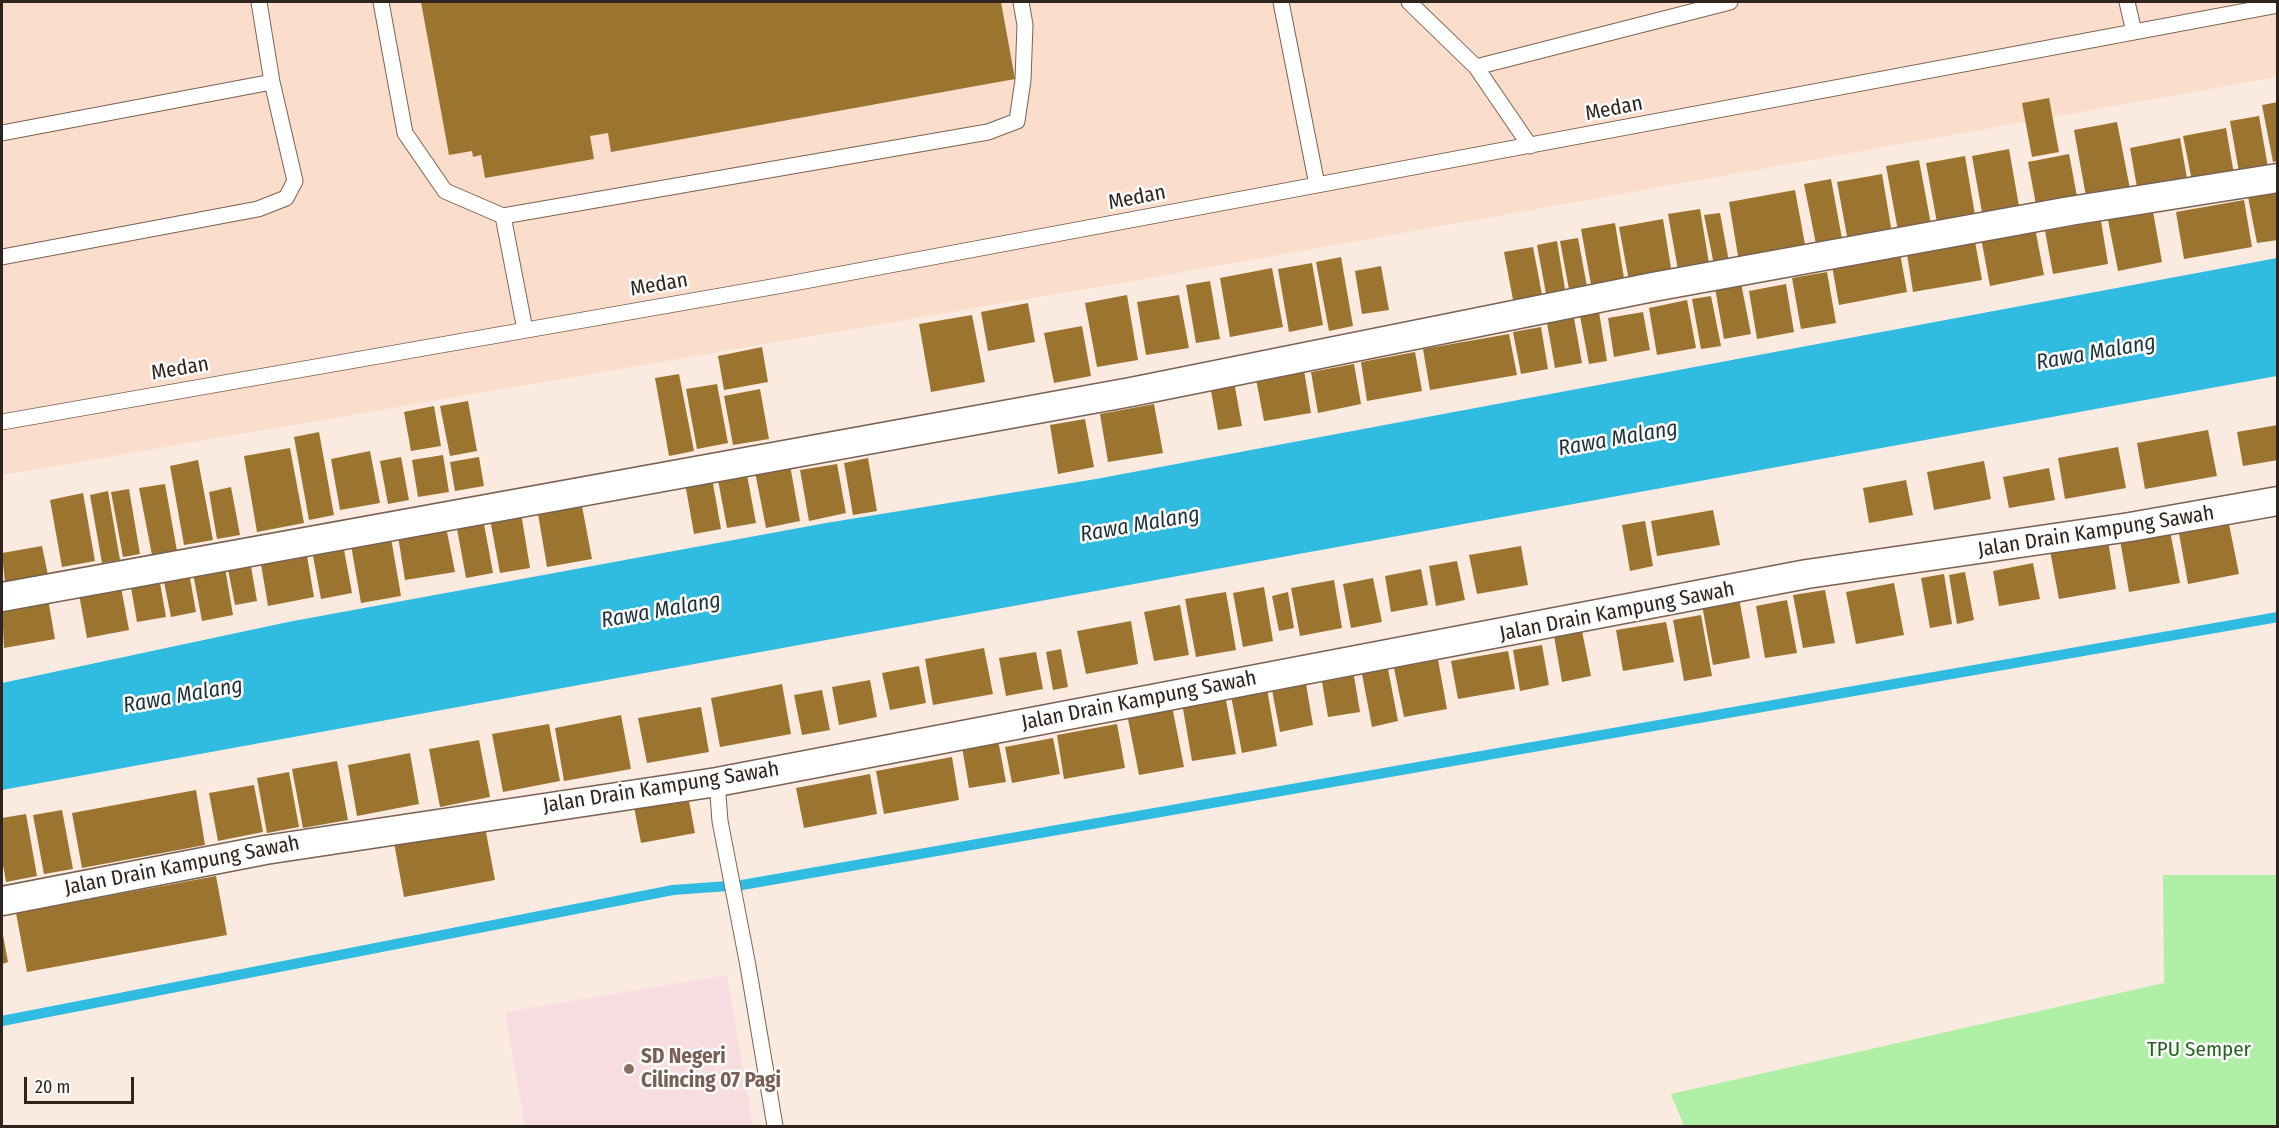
<!DOCTYPE html>
<html>
<head>
<meta charset="utf-8">
<style>
	body { margin:0 }
	#map { position:relative; width:2279px; height:1128px; overflow:hidden; background:#fbeadf; font-family:"Fira Sans Condensed",sans-serif }
	canvas { display:block }
	.frame { position:absolute; inset:0; border:3px solid #2e241d; pointer-events:none }
	.scale { position:absolute; left:24px; top:1077px; width:110px; height:27px; box-sizing:border-box; border:3px solid #2e241d; border-top:0; padding-left:8px; font-size:18px; line-height:21px; white-space:nowrap; color:#2e241d; -webkit-text-stroke:4px #fbfbfb; paint-order:stroke }
</style>
</head>
<body>
<div id="map">
<canvas width="2279" height="1128"></canvas>
<div class="frame"></div>
<div class="scale">20 m</div>
</div>
<script>
const ctx = document.querySelector('canvas').getContext('2d');
ctx.lineJoin = 'round';
function paint(path, color) { ctx.fillStyle = color; ctx.fill(path, 'evenodd'); }
const toPath = rows => new Path2D(rows.map(r => 'M' + r).join(''));
function trace(path, color, width, dash) { ctx.strokeStyle = color; ctx.lineWidth = width; ctx.lineCap = dash ? 'butt' : 'round'; ctx.setLineDash(dash || []); ctx.stroke(path); }
function drawText(font, color, halo, rows, align = 'center') {
  ctx.font = font + ' "Fira Sans Condensed",sans-serif'; ctx.lineWidth = 5; ctx.setLineDash([]); ctx.textBaseline = 'middle'; ctx.strokeStyle = halo; ctx.fillStyle = color; for (const [text, x, y, turn = 0] of rows) {
    ctx.save(); ctx.translate(x, y); ctx.rotate((+turn || 0) * Math.PI / 180); ctx.textAlign = isNaN(turn) ? turn : align; if (halo) ctx.strokeText(text, 0, 0); ctx.fillText(text, 0, 0); ctx.restore();
  }
}
paint(toPath([
	[2,2,2277,2,2277,77,1138,280,2,475]
]), '#faddcb');
paint(toPath([
	[727,975,753,1126,525,1126,505,1012]
]), '#f7dce0');
paint(toPath([
	[2163,875,2277,875,2277,1126,1684,1126,1671,1094,2164,983]
]), '#afefa6');
paint(toPath([
	[2277,258,2277,376,2,790,2,683,288,622,826,523,1096,479]
]), '#30bbe0');
trace(toPath([
	[2,1021,673,890,742,885,2278,617]
]), '#30bbe0', 10);
paint(toPath([
	[421,2,1001,2,1015,79,611,152,608,133,590,136,594,159,485,178,481,155,473,157,472,151,449,155],
	[2049,98,2059,152,2032,157,2022,103],
	[2278,102,2278,161,2273,162,2262,105],
	[2259,116,2268,167,2239,172,2230,121],
	[2117,122,2131,194,2087,202,2074,130],
	[2226,128,2234,174,2192,181,2183,136],
	[2180,138,2188,184,2138,193,2130,148],
	[2009,149,2020,212,1983,218,1972,156],
	[2069,154,2079,207,2038,215,2028,162],
	[1965,156,1976,221,1938,228,1926,163],
	[1919,160,1932,230,1899,236,1886,166],
	[1882,174,1893,239,1849,247,1837,182],
	[1831,179,1843,244,1817,249,1804,184],
	[1795,190,1806,250,1739,262,1729,202],
	[2278,191,2278,240,2257,243,2248,197],
	[2244,200,2252,247,2184,259,2176,212],
	[1700,209,1711,275,1680,281,1668,214],
	[2153,212,2162,262,2118,271,2108,220],
	[1720,213,1730,267,1715,270,1704,215],
	[1663,219,1672,274,1629,281,1619,227],
	[2101,221,2108,264,2053,274,2045,231],
	[1615,223,1625,284,1592,290,1581,229],
	[2035,228,2044,275,1990,286,1981,238],
	[1974,236,1982,280,1913,292,1906,248],
	[1578,238,1588,292,1570,295,1560,241],
	[1557,241,1566,295,1547,299,1537,245],
	[1533,247,1543,300,1514,305,1504,252],
	[1900,253,1907,292,1839,305,1832,266],
	[1341,257,1353,326,1329,331,1316,262],
	[1312,263,1323,325,1289,332,1278,269],
	[1381,266,1389,310,1362,314,1355,271],
	[1272,268,1283,327,1230,337,1220,278],
	[1827,272,1836,323,1801,329,1792,278],
	[1210,281,1220,339,1196,343,1186,285],
	[1741,283,1751,334,1724,339,1715,288],
	[1786,284,1794,332,1757,339,1749,291],
	[1127,295,1138,360,1097,367,1085,303],
	[1179,295,1189,348,1146,355,1137,302],
	[1711,296,1721,346,1701,349,1692,299],
	[1687,300,1696,348,1657,355,1649,308],
	[1028,303,1035,342,988,351,981,312],
	[1599,312,1607,361,1589,364,1580,316],
	[1643,312,1650,350,1614,357,1608,318],
	[972,315,985,382,931,392,919,324],
	[1574,318,1582,363,1555,368,1547,323],
	[1082,326,1091,376,1054,383,1044,333],
	[1541,327,1548,369,1521,374,1513,332],
	[1509,334,1517,375,1430,390,1423,349],
	[762,347,768,382,724,390,718,356],
	[1415,352,1422,391,1367,401,1361,362],
	[1354,364,1361,404,1318,413,1311,372],
	[1304,370,1311,413,1264,421,1256,379],
	[679,374,694,451,669,456,655,378],
	[1233,376,1242,426,1218,430,1209,380],
	[717,384,728,443,697,449,686,389],
	[760,389,769,439,733,445,724,396],
	[468,401,477,451,450,456,440,406],
	[1154,404,1163,453,1108,462,1100,414],
	[434,406,441,446,411,451,404,412],
	[1085,419,1094,467,1058,474,1050,425],
	[2278,425,2278,460,2243,466,2237,432],
	[2208,430,2217,476,2145,489,2137,443],
	[319,432,334,515,309,520,294,437],
	[2118,447,2126,488,2065,499,2058,458],
	[290,448,304,523,257,532,244,456],
	[370,451,380,503,340,510,331,459],
	[443,455,449,492,418,497,412,460],
	[401,457,409,500,388,504,380,461],
	[479,457,484,486,455,491,450,462],
	[868,458,877,511,853,515,844,463],
	[198,460,213,540,184,545,170,466],
	[1984,461,1991,499,1934,510,1927,472],
	[837,464,846,513,809,521,800,470],
	[790,465,800,521,766,528,755,472],
	[2049,468,2055,500,2009,508,2003,477],
	[747,475,756,523,727,528,718,480],
	[712,478,721,529,694,534,685,483],
	[1906,480,1913,515,1869,523,1863,488],
	[165,484,177,551,152,555,139,488],
	[231,487,240,535,217,539,209,492],
	[129,489,140,554,123,557,111,492],
	[108,491,120,560,102,563,90,495],
	[83,493,95,561,62,567,50,500],
	[582,506,592,559,547,567,538,514],
	[1713,510,1720,545,1657,556,1651,521],
	[521,513,530,568,500,573,490,519],
	[2228,519,2239,574,2188,584,2178,528],
	[1645,521,1653,566,1630,571,1622,525],
	[484,524,493,573,466,578,457,529],
	[446,527,455,572,405,580,398,536],
	[2170,531,2180,583,2129,592,2120,540],
	[2107,535,2116,589,2059,599,2049,545],
	[391,538,401,596,361,603,351,545],
	[342,539,352,593,321,599,311,545],
	[305,544,314,597,268,606,259,552],
	[42,546,48,575,5,583,2,553],
	[1521,546,1528,585,1477,594,1469,555],
	[249,555,257,601,235,605,226,559],
	[1457,561,1465,600,1436,606,1429,566],
	[224,562,233,615,202,621,192,568],
	[2033,563,2040,599,1999,606,1993,571],
	[188,567,196,612,171,617,162,572],
	[1421,569,1428,605,1391,612,1385,576],
	[1965,572,1974,620,1957,624,1949,575],
	[1944,574,1952,624,1930,628,1921,578],
	[159,577,166,617,137,622,130,582],
	[1373,578,1382,622,1351,628,1343,584],
	[1334,580,1342,628,1300,636,1291,588],
	[120,582,129,630,87,638,78,589],
	[1894,583,1904,635,1856,644,1846,592],
	[1264,587,1273,641,1243,647,1233,593],
	[1825,590,1835,643,1803,648,1793,595],
	[1226,592,1236,650,1196,657,1185,599],
	[1288,592,1294,628,1279,631,1272,596],
	[1739,598,1750,658,1713,665,1702,605],
	[48,599,55,639,4,648,2,607],
	[1787,600,1797,653,1765,658,1756,606],
	[1180,605,1189,655,1154,661,1144,612],
	[1701,615,1712,676,1684,681,1673,620],
	[1131,621,1138,664,1086,674,1077,631],
	[1666,622,1674,662,1623,671,1616,630],
	[1582,631,1591,676,1562,682,1554,636],
	[1542,645,1549,685,1520,691,1513,650],
	[984,648,993,694,933,705,925,659],
	[1061,649,1068,687,1053,690,1046,652],
	[1508,651,1515,689,1458,699,1451,661],
	[1036,652,1043,689,1006,696,999,658],
	[1438,660,1447,709,1404,717,1394,668],
	[919,666,926,703,890,710,882,673],
	[1388,669,1398,721,1372,727,1362,674],
	[1354,676,1360,712,1328,717,1322,682],
	[870,680,877,717,839,725,832,687],
	[782,684,791,734,720,747,711,698],
	[1306,684,1313,725,1280,732,1272,690],
	[1267,689,1277,746,1242,753,1231,696],
	[822,690,830,730,802,735,794,695],
	[1225,695,1236,754,1192,761,1182,703],
	[1172,706,1184,767,1139,775,1127,714],
	[701,707,709,752,647,763,638,718],
	[621,715,631,769,564,781,555,728],
	[549,724,560,781,503,792,492,734],
	[1117,724,1125,768,1064,779,1057,735],
	[1053,738,1060,774,1012,783,1005,747],
	[479,740,490,797,440,807,429,749],
	[998,740,1006,782,969,788,962,747],
	[410,753,419,804,357,816,348,765],
	[952,757,959,800,884,814,876,771],
	[337,761,348,820,303,828,292,769],
	[289,772,299,827,267,833,257,778],
	[870,774,877,814,804,828,796,788],
	[254,785,263,832,218,841,209,793],
	[196,790,205,845,82,868,72,813],
	[688,796,695,833,641,843,634,807],
	[62,810,73,869,44,874,33,815],
	[26,814,37,876,6,882,2,859,2,818],
	[485,827,495,880,404,897,394,843],
	[216,876,227,935,27,972,16,913],
	[2,930,8,962,2,964]
]), '#9b752f');
const lane = toPath([
	[381,2,405,133,445,191,503,216,988,132,1017,121,1023,80,1025,25,1021,2],
	[1281,2,1317,185],
	[1409,2,1476,67,1530,146],
	[2127,2,2134,32],
	[1476,67,1730,2],
	[2,133,272,82,259,2],
	[503,216,525,330],
	[2,257,258,209,286,198,295,181,272,82],
	[2,422,783,285,2278,5],
	[717,782,720,821,748,966,775,1126]
]);
const street = toPath([
	[2,597,1131,392,1653,287,2070,211,2278,178],
	[2,901,265,850,717,782,1807,574,2130,527,2278,501]
]);
trace(lane, '#7a6252', 17);
trace(street, '#7a6252', 31);
trace(lane, '#fff', 15);
trace(street, '#fff', 28);
for (const [x, y, r, color] of [
	[629,1069,6,"#8d6e63"]
]) { const dot = new Path2D(); dot.arc(x, y, r, 0, 2 * Math.PI); ctx.fillStyle = color; ctx.fill(dot); trace(dot, '#fbfbfb', 2); }
drawText('21px', '#2e241d', '#fbfbfb', [
	["Medan",1614,109,-11],
	["Medan",1137,198,-11],
	["Medan",659,285,-10],
	["Medan",180,369,-10],
	["Jalan Drain Kampung Sawah",2096,532,-9],
	["Jalan Drain Kampung Sawah",1617,612,-11],
	["Jalan Drain Kampung Sawah",1139,701,-11],
	["Jalan Drain Kampung Sawah",661,788,-9],
	["Jalan Drain Kampung Sawah",182,866,-11]
]);
drawText('21px', '#25641c', '#fbfbfb', [
	["TPU Semper",2199,1050]
]);
drawText('bold 21px', '#785e54', '#fbfbfb', [
	["SD Negeri",641,1057],
	["Cilincing 07 Pagi",641,1081]
], 'left');
drawText('italic 22px', '#1c3239', '#fbfbfb', [
	["Rawa Malang",2096,353,-10],
	["Rawa Malang",1618,439,-10],
	["Rawa Malang",1140,525,-10],
	["Rawa Malang",661,611,-10],
	["Rawa Malang",183,696,-10]
]);
</script>
</body>
</html>
